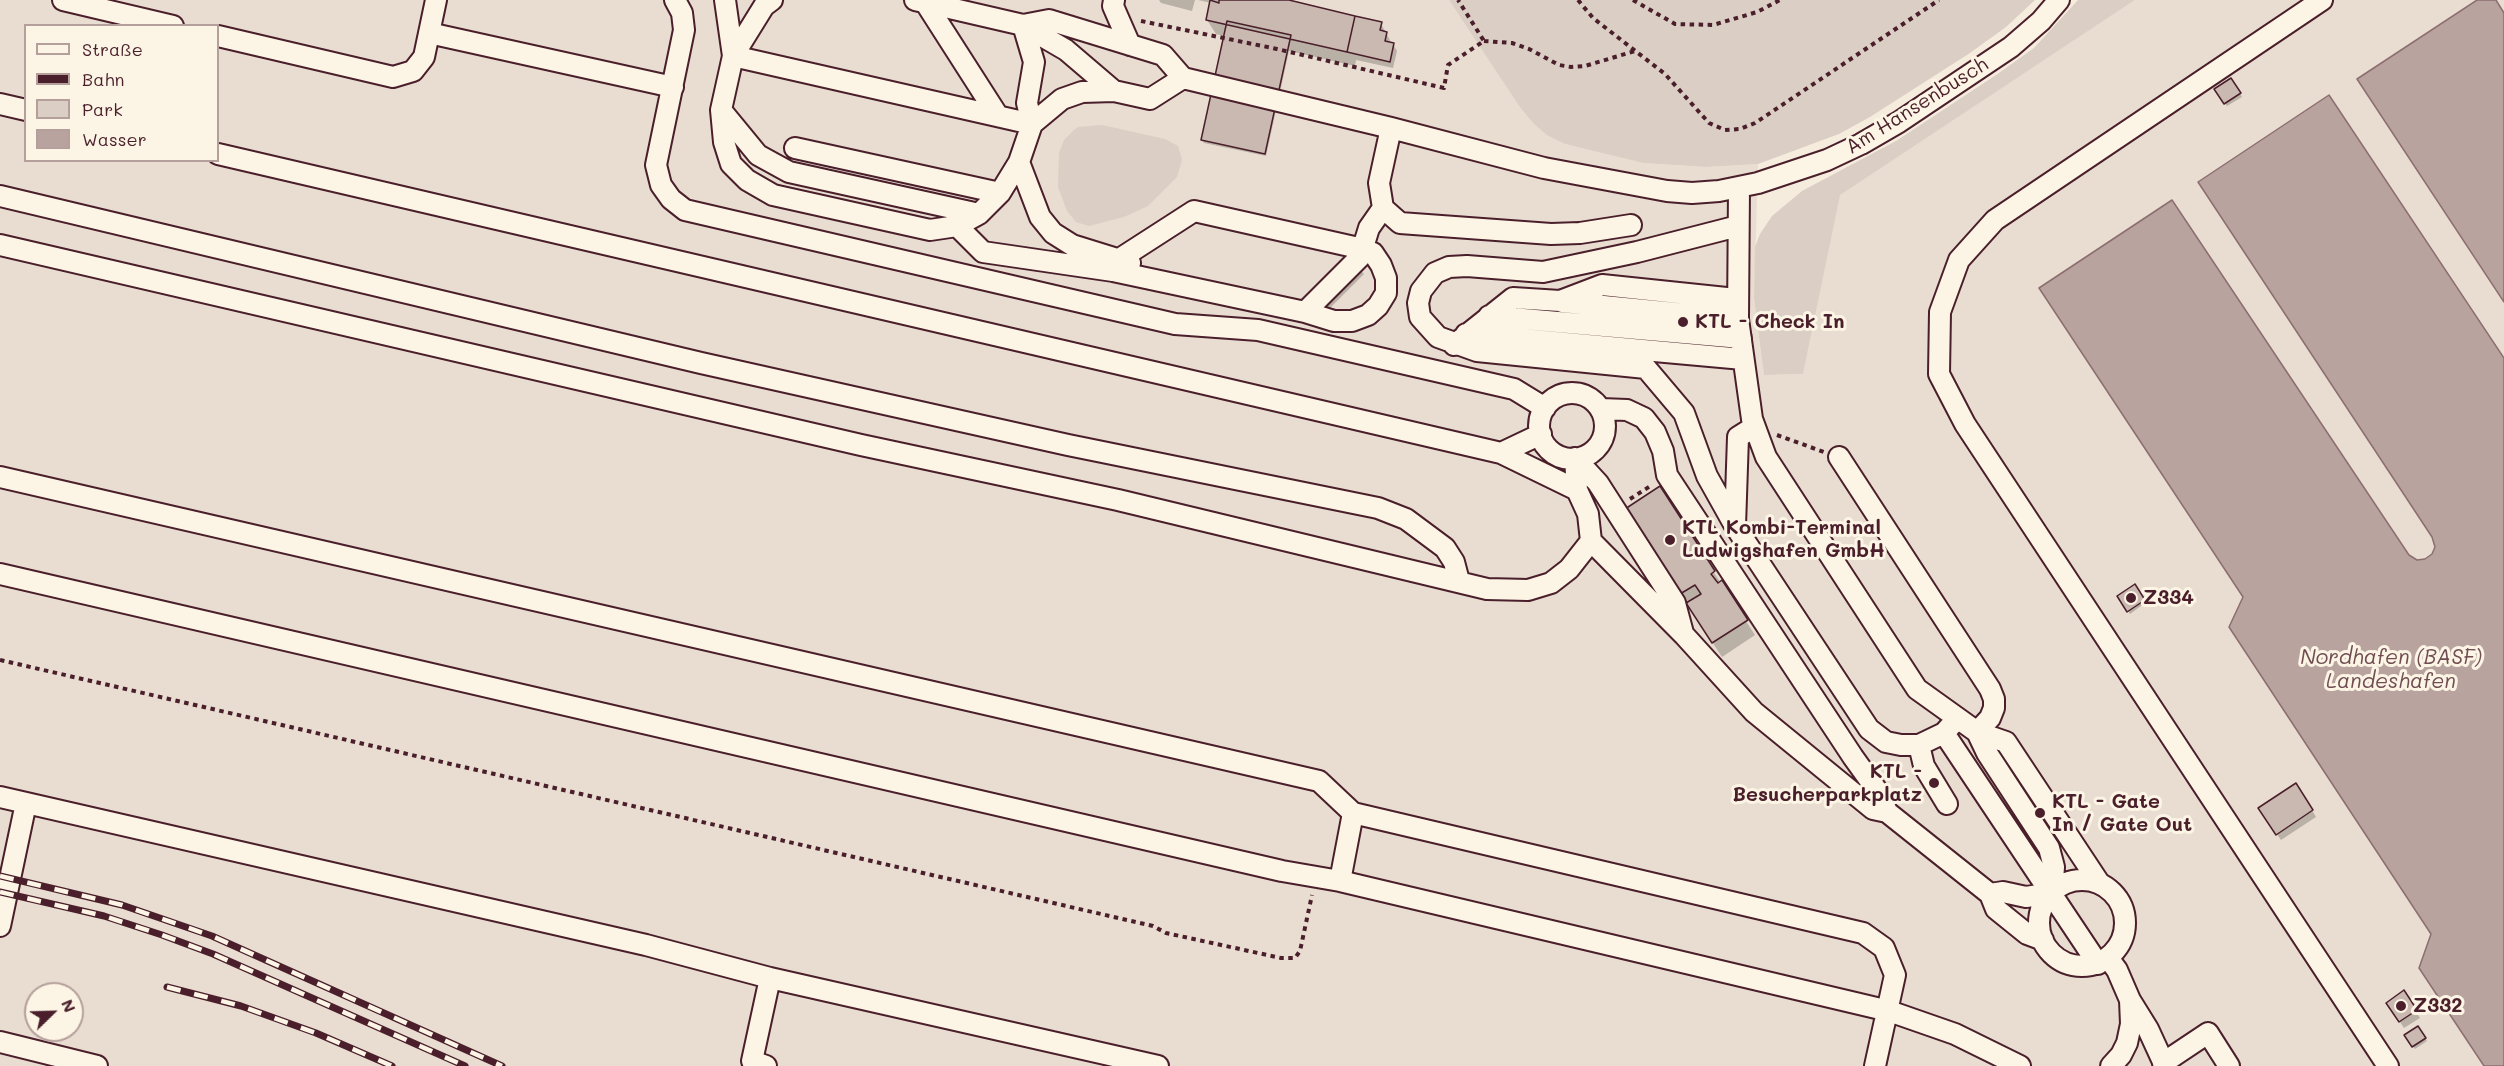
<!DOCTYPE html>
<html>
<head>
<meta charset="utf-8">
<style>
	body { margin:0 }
	#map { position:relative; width:2504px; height:1066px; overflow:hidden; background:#f5ecde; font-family:Mali,sans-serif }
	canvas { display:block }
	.legend { position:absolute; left:24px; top:24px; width:195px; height:138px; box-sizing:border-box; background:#fcf5e5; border:2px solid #b59f9b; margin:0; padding:8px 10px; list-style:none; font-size:18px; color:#4a1f2b }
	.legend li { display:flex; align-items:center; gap:12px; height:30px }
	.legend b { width:30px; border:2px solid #b59f9b }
	.north { position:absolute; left:24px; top:982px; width:60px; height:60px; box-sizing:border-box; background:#fcf5e5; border:2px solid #b59f9b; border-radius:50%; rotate:67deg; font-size:16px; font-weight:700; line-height:24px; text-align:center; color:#4a1f2b }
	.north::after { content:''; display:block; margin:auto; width:21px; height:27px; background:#4a1f2b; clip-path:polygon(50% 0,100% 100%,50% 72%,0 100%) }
</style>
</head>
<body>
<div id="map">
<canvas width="2504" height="1066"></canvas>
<ul class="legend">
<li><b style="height:8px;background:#fcf5e5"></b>Straße</li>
<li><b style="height:8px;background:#4a1f2b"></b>Bahn</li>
<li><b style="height:16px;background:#dbcec4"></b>Park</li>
<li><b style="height:16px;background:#b8a39e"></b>Wasser</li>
</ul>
<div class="north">N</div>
</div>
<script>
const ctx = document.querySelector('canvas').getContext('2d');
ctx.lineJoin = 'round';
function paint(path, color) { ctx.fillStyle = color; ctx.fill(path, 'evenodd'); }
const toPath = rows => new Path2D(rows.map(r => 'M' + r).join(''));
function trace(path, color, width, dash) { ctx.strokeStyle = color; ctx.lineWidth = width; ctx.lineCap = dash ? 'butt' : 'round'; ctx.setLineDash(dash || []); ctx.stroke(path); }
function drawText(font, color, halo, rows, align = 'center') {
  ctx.font = font + ' Mali,sans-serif'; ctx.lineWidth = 6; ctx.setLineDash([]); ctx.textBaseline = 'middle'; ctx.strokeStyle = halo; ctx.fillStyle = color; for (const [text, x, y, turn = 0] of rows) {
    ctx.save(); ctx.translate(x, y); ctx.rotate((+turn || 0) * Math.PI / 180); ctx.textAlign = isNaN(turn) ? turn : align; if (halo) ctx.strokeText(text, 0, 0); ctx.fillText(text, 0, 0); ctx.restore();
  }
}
paint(toPath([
	[0,0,1449,0,1533,123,1565,144,1643,163,1706,167,1758,164,1754,299,1764,375,1803,374,1839,195,2135,0,2504,0,2504,1066,0,1066],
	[26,26,218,26,218,160,26,160],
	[36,994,72,994,72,1030,36,1030]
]), '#e8ddd0');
paint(toPath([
	[1449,0,2035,0,2006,27,1970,53,1870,117,1839,134,1758,164,1706,167,1643,163,1565,144,1547,135,1533,123,1520,107],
	[2078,0,2135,0,1840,195,1803,374,1764,375,1754,299,1755,247,1760,234,1772,216,1802,191,1896,141,1999,73,2034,48],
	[1102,125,1165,139,1178,146,1182,160,1177,177,1148,206,1124,217,1089,226,1076,222,1067,211,1058,187,1059,153,1064,140,1074,130,1078,127]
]), '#dbcec4');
const water = toPath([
	[2477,0,2496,0,2504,13,2504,302,2357,79,2477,0],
	[2329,95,2504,358,2504,1066,2484,1066,2419,968,2431,934,2229,627,2243,597,2039,288,2172,200,2409,555,2417,560,2425,559,2432,554,2435,547,2432,537,2198,182,2329,95]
]);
paint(water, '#b8a39e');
trace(water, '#8c6e70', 1.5);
paint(toPath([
	[1159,0,1195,0,1192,11,1161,3],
	[1198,0,1283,0,1381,24,1390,40,1389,43,1393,44,1397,51,1393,68,1356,60,1355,66,1289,51,1266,156,1204,143,1202,140,1225,36,1216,34,1207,20,1211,3],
	[2231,80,2242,97,2227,106,2216,90],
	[1347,256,1364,274,1324,314,1308,296],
	[1649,284,1709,293,1706,327,1721,331,1718,363,1660,355,1663,321,1647,316],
	[1659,489,1755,635,1722,657,1635,524],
	[2134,586,2145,603,2130,614,2119,596],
	[2036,785,2066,832,2046,845,2016,798],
	[2312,810,2316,817,2281,840,2264,816],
	[2404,992,2420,1018,2404,1028,2392,1010],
	[2418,1028,2427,1041,2415,1049,2406,1036]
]), '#0003');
const building = toPath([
	[1210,0,1219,3,1219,0,1289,0,1355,16,1347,52,1206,20,1210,0],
	[1355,16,1382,22,1380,30,1387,32,1385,41,1394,43,1390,62,1347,52,1355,16],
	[1227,21,1291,35,1265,154,1201,140,1227,21],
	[2231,78,2241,93,2224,104,2214,89,2231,78],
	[1660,486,1715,571,1711,574,1718,583,1722,580,1748,620,1712,643,1686,603,1701,594,1695,585,1680,594,1625,509,1660,486],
	[2135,584,2145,600,2127,612,2117,596,2135,584],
	[2296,783,2313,810,2276,835,2258,808,2296,783],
	[2404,990,2417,1010,2399,1022,2386,1003,2404,990],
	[2418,1026,2426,1038,2412,1047,2404,1035,2418,1026]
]);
paint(building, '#cab9b1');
trace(building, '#4a1f2b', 1.5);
const minor = toPath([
	[63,0,173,26],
	[675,0,682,13,684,30,656,165,661,185,671,199,685,210,1175,324,1258,330,1514,389,1545,408],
	[725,0,733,56],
	[772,0,764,6,733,56,721,110,724,142,731,164,747,180,773,195,930,230,957,226,979,214,1000,193,1019,162,1032,124,1062,99,1082,92,1114,91,1150,99,1183,78],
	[915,0,1023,25,1066,50,1114,91],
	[1114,0,1113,6,1130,45],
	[2322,0,1995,220,1959,260,1940,312,1939,374,1965,424,2388,1066],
	[925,2,998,116],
	[1023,25,1049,20,1163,55,1183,78,1391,128,1544,168,1667,191,1692,193,1719,191,1758,183,1827,160,1861,144,1899,122,2011,47,2041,21,2059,0],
	[1023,25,1034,62,1027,103,1032,124],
	[429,33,673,87],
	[218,36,393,77,413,71,424,57,436,0],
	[733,56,1032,124],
	[0,104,26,110],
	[721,110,758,155,789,172,979,214],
	[1391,128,1379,183,1383,208,1400,223,1551,234,1580,233,1631,225],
	[795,148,1000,193],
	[218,154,1501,453,1577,490],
	[1019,162,1040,217,1053,233,1072,245,1130,263],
	[1739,188,1738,319,1752,419,1766,457,1917,689,1977,732,2006,742,2100,884],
	[0,196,701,363,1068,445,1378,508,1406,519,1445,548,1454,562,1459,581],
	[957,226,983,252,1113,271,1305,312,1334,321,1352,321,1368,315,1378,306,1386,293,1386,278,1381,265,1373,253,1363,249,1194,211,1118,260],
	[1738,226,1637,252,1543,272,1467,266,1449,267,1435,273,1421,291,1418,303,1420,317,1438,337,1477,351,1646,368,1684,413,1707,476,1735,526,1869,729,1886,742,1901,745,1919,745,1944,733,1957,719],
	[0,245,861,445,1118,500,1487,589,1528,590,1551,583,1569,569,1591,541,1588,514,1577,490,1575,458],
	[1562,302,1738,319],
	[1305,312,1360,257,1369,228,1383,208],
	[1489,316,1741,338],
	[1466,334,1743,359],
	[1454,345,1513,298,1560,301,1602,285,1736,299],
	'1539 426a33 33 0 1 1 66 0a33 33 0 1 1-66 0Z',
	[1601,409,1627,410,1644,418,1655,432,1663,451,1667,475,1853,757,1881,796,1887,812],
	[1501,453,1541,434],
	[1839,457,1990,689,1994,699,1994,708,1990,718,1977,732],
	[1575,458,1598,483,1675,603,1683,633],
	[0,477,1319,781,1353,813,1863,933,1884,948,1895,975,1875,1066],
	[1735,526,1738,437,1754,427],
	[1591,541,1684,635,1754,712,1873,809,1887,812,1990,894,1996,909,2027,934,2043,940],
	[0,574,1282,871,1340,881,1889,1011,1955,1034,2020,1066],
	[1977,732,1987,753,2049,848,2054,867,2052,893,2026,897,2003,892,1990,894],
	[1944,733,2098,964],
	[1919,745,1924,766,1947,804],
	[0,797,646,945,770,978,1158,1066],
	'2039 923a43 43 0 1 1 86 0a43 43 0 1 1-86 0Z',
	[1340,881,1353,813],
	[0,926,26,803],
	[2108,958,2117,970,2130,1000,2148,1029,2165,1066],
	[0,1042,97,1066],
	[2163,1063,2208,1033,2229,1066],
	[766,1066,752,1061,770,978],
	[2111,1066,2121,1055,2127,1043,2131,1024,2130,1000]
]);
trace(minor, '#4a1f2b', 24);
trace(toPath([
	[1578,0,1593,18,1665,74,1709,123,1725,130,1740,129,1755,123,1939,0],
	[1633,0,1675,24,1713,25,1757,12,1780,0],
	[1141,21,1277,49,1444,88,1448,65,1484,41,1458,0],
	[1484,41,1512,43,1529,49,1559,65,1571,67,1585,66,1635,51],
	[1777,435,1824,452],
	[1630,499,1652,485],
	[0,660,1153,926,1166,933,1281,958,1295,958,1300,951,1312,895]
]), '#4a1f2b', 4, [4.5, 4.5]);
trace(minor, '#fcf5e5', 20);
const rail = toPath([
	[0,876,122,905,212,936,502,1066],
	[0,892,104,916,162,935,213,954,465,1066],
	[167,987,241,1006,316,1033,392,1066]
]);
trace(rail, '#4a1f2b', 7);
trace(rail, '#fcf5e5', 4.5, [14]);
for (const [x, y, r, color] of [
	[1683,322,6,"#4a1f2b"],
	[1670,540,6,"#4a1f2b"],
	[2131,598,6,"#4a1f2b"],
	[1934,783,6,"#4a1f2b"],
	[2040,813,6,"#4a1f2b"],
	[2401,1006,6,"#4a1f2b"]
]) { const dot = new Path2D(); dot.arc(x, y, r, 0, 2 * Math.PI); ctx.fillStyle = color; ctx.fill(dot); trace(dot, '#fcf5e5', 2); }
drawText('20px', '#4a1f2b', '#fcf5e5', [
	["Am Hansenbusch",1917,106,-32]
]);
drawText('bold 20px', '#4a1f2b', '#fcf5e5', [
	["KTL - Check In",1695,322],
	["KTL Kombi-Terminal",1682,528],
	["Ludwigshafen GmbH",1682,551],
	["Z334",2143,598],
	["KTL -",1922,772,"right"],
	["Besucherparkplatz",1922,795,"right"],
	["KTL - Gate",2052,802],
	["In / Gate Out",2052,825],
	["Z332",2413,1006]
], 'left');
drawText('italic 21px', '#704d53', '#fcf5e5', [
	["Nordhafen (BASF)",2391,658],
	["Landeshafen",2391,682]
]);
</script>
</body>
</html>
